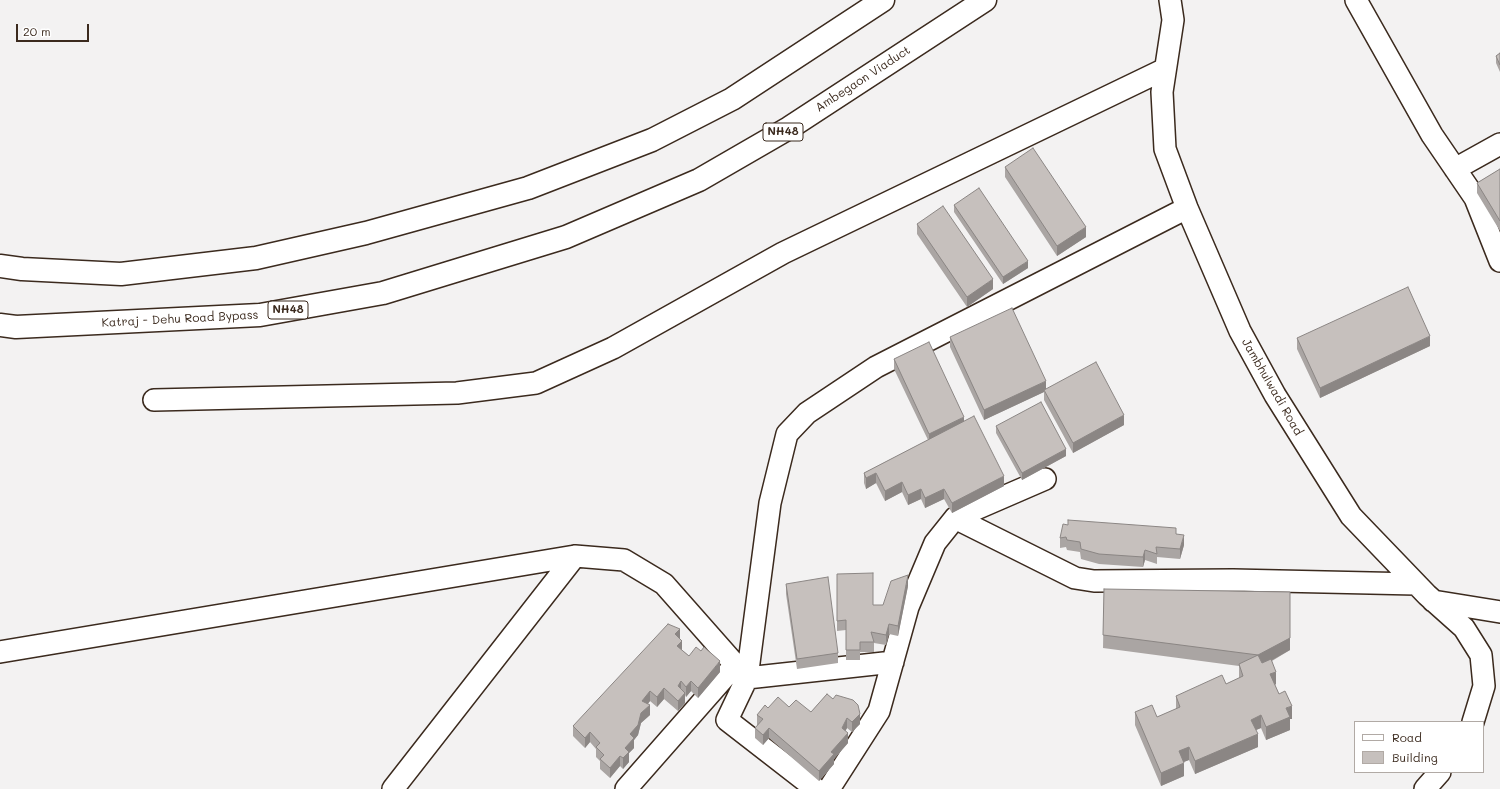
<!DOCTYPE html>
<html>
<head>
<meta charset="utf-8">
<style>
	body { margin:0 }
	#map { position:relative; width:1500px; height:789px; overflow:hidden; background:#f3f2f2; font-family:Mali,sans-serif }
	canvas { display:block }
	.legend { position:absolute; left:1354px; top:721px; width:130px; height:52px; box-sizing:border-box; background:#fff; border:1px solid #b1aaa5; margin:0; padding:5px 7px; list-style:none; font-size:12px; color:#3b2a1e }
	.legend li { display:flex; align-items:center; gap:8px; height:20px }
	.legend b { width:20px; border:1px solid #b1aaa5 }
	.scale { position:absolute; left:16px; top:24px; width:73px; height:18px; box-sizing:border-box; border:2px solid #3b2a1e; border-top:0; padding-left:5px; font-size:12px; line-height:14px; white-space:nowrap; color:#3b2a1e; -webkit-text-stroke:3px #fff; paint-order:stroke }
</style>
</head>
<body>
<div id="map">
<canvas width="1500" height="789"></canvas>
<ul class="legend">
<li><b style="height:5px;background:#fff"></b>Road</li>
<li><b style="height:11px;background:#c6c0bd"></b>Building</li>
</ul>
<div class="scale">20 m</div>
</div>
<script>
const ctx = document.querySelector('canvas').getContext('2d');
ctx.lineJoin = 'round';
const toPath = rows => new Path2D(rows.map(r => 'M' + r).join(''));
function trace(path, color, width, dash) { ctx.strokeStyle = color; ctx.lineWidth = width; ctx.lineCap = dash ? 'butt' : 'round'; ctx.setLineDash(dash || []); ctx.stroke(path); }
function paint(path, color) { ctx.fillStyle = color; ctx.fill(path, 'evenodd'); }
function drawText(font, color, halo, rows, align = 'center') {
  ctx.font = font + ' Mali,sans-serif'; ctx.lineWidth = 4; ctx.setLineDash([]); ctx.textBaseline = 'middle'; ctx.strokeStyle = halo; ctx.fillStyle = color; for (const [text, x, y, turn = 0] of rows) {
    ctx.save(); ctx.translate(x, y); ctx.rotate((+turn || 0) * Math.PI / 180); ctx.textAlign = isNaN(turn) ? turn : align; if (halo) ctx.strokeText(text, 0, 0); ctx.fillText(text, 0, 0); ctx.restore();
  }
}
const street = toPath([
	[1170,0,1173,20,1162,92,1165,149,1187,208,1240,331,1275,395,1351,516,1427,595,1464,628,1481,655,1484,686,1473,722],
	[1356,0,1432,135,1475,198,1500,261],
	[1455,169,1500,144],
	[154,400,457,393,536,383,613,348,783,253,1165,69],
	[955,518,1075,578,1094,581,1233,580,1416,584],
	[1433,601,1500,612],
	[0,652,575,556,624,560,664,584,747,678,727,720,816,789],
	[893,662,747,678,770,503,787,434,807,413,876,367,1187,208],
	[393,789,575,556],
	[626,789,735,665],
	[829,789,879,711,908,607,935,543,955,518,1045,479],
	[1425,789,1440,772]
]);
const highway = toPath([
	[0,266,22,269,121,274,256,258,366,233,528,188,652,140,732,99,883,0],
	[0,325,16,327,260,315,383,293,566,237,699,180,789,128,985,0]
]);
trace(street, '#3b2a1e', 24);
trace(highway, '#3b2a1e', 25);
trace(street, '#fff', 21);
trace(highway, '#fff', 22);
paint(toPath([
	[1500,53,1500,72,1496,63,1496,56],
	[1005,167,1086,237,1057,256,1005,177],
	[1500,169,1500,231,1477,193,1477,183],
	[954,205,1028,268,1003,284,954,212],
	[917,224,993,289,967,307,917,234],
	[950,337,1046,389,1124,425,1073,453,1044,400,1044,392,984,420,950,347],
	[1297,338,1430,346,1320,398,1297,349],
	[894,359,964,421,1004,486,952,513,944,499,925,508,921,499,908,505,902,492,885,501,876,483,866,489,864,483,864,473,928,440,894,369],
	[996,426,1066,456,1022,480,996,433],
	[1068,525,1176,534,1184,545,1180,559,1157,557,1157,564,1145,560,1143,567,1099,564,1081,559,1080,552,1067,550,1066,547,1060,548,1060,538],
	[837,574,873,605,883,605,908,586,898,636,889,634,886,645,874,643,874,652,860,652,860,660,846,660,846,630,837,631],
	[786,584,838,653,838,663,797,669,786,594],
	[1104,589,1290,650,1272,661,1276,684,1275,685,1279,694,1292,719,1290,719,1290,730,1266,740,1261,728,1256,730,1258,747,1195,774,1189,760,1183,762,1184,776,1161,786,1135,725,1135,712,1157,717,1176,709,1176,696,1226,684,1239,678,1239,666,1103,648],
	[680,639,682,650,689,656,720,672,698,698,691,691,686,697,685,695,685,703,678,711,664,699,657,707,650,701,648,704,650,715,641,723,638,735,634,740,634,748,629,753,629,762,623,769,620,766,610,778,600,769,600,761,596,757,596,749,590,742,585,748,573,736,573,726],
	[827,694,860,724,852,732,847,728,845,731,848,743,834,759,834,764,819,781,769,738,763,745,755,738,755,728,758,725,757,725,757,715,768,708,789,707,811,712]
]), '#aaa5a3');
paint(toPath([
	[1086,227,1086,237,1057,256,1057,246],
	[1028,261,1028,268,1003,284,1003,277],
	[993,279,993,289,967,307,967,297],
	[1430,336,1430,346,1320,398,1320,388],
	[1046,381,1046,391,1044,390,1044,392,984,420,984,410],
	[1124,415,1124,425,1073,453,1073,443],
	[964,417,964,427,929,444,929,434],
	[1066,449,1066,456,1022,480,1022,473],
	[876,473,876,483,866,489,866,478],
	[1004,476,1004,486,952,513,952,503],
	[902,482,902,492,885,501,885,491],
	[921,489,921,499,908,505,908,495],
	[944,489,944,499,925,508,925,498],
	[1184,535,1184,545,1180,559,1180,549],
	[1145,550,1145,560,1143,567,1143,557],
	[908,575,908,586,898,636,898,626],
	[1290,592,1290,650,1258,668,1258,655],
	[889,624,889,634,886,645,886,635],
	[680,629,680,639,675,634],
	[682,641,682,651,677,646],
	[720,661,720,672,698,698,698,688],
	[1276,672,1276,684,1270,687,1270,674],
	[681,681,681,691,678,686],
	[691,681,691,691,686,697,686,687],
	[664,688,664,699,657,707,657,697],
	[650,691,650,701,642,711,642,701],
	[685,693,685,703,678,711,678,701],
	[650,705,650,715,641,723,638,735,634,740,634,748,629,753,629,762,623,769,623,758,625,748,630,734,641,713],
	[1292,706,1292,719,1290,719,1290,730,1266,740,1266,727,1286,708],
	[860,714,860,724,852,732,852,722],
	[1261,715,1261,728,1251,732,1251,720],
	[847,718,847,728,842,738,842,728],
	[769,728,769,738,763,745,763,735],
	[590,732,590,742,585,748,585,738],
	[848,733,848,743,834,759,834,764,819,781,819,771,831,752],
	[1258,734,1258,747,1195,774,1195,761],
	[1189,747,1189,760,1179,764,1179,751],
	[620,756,620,766,610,778,610,768],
	[1184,763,1184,776,1161,786,1161,773]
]), '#8b8684');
const building = toPath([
	[1500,53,1500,65,1496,56,1500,53],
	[1033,148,1086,227,1057,246,1005,167,1033,148],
	[1500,169,1500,221,1477,183,1500,169],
	[979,188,1028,261,1003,277,954,205,979,188],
	[943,206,993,279,967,297,917,224,943,206],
	[1408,287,1430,336,1320,388,1297,338,1408,287],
	[1012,308,1046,381,984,410,950,337,1012,308],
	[929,342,964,417,929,434,894,359,929,342],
	[1096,362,1124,415,1073,443,1044,390,1096,362],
	[1041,402,1066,449,1022,473,996,426,1041,402],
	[974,416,1004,476,952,503,944,489,925,498,921,489,908,495,902,482,885,491,876,473,866,478,864,473,974,416],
	[1068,520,1176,528,1176,534,1184,535,1180,549,1156,547,1157,554,1145,550,1143,557,1099,554,1081,549,1080,542,1067,540,1066,537,1060,538,1063,524,1068,525,1068,520],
	[873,573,873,605,883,605,891,581,908,575,898,626,889,624,886,635,871,632,874,642,860,642,860,650,846,650,846,620,837,621,837,574,873,573],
	[828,577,838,653,797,659,786,584,828,577],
	[1104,589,1290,592,1290,638,1258,655,1262,663,1271,659,1276,672,1270,674,1279,694,1285,691,1292,706,1286,708,1290,717,1266,727,1261,715,1251,720,1258,734,1195,761,1189,747,1179,751,1184,763,1161,773,1135,712,1152,705,1157,717,1180,707,1176,696,1222,675,1226,684,1243,676,1239,664,1258,655,1103,635,1104,589],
	[668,624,680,629,675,634,682,641,677,646,689,656,696,647,701,651,704,647,720,661,698,688,691,681,686,687,681,681,678,686,685,693,678,701,664,688,657,697,650,691,642,701,650,705,641,713,638,725,630,734,634,738,625,748,629,752,623,758,620,756,610,768,600,759,604,755,596,747,600,743,590,732,585,738,573,726,668,624],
	[827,694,833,699,836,695,853,700,858,705,860,714,852,722,847,718,842,728,848,733,831,752,834,754,819,771,769,728,763,735,755,728,763,719,757,715,765,705,768,708,778,697,789,707,796,700,811,712,827,694]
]);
paint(building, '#c6c0bd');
trace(building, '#8b8684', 1);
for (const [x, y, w] of [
	[783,132,40],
	[288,310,40]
]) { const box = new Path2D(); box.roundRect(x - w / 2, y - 9, w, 18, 3); ctx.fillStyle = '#fff'; ctx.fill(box); trace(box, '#3b2a1e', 1); }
drawText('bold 11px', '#3b2a1e', null, [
	["NH48",783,132],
	["NH48",288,310]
]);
drawText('12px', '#3b2a1e', '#fff', [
	["Ambegaon Viaduct",863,79,-33],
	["Katraj - Dehu Road Bypass",180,319,-3],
	["Jambhulwadi Road",1272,387,60]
]);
</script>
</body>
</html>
